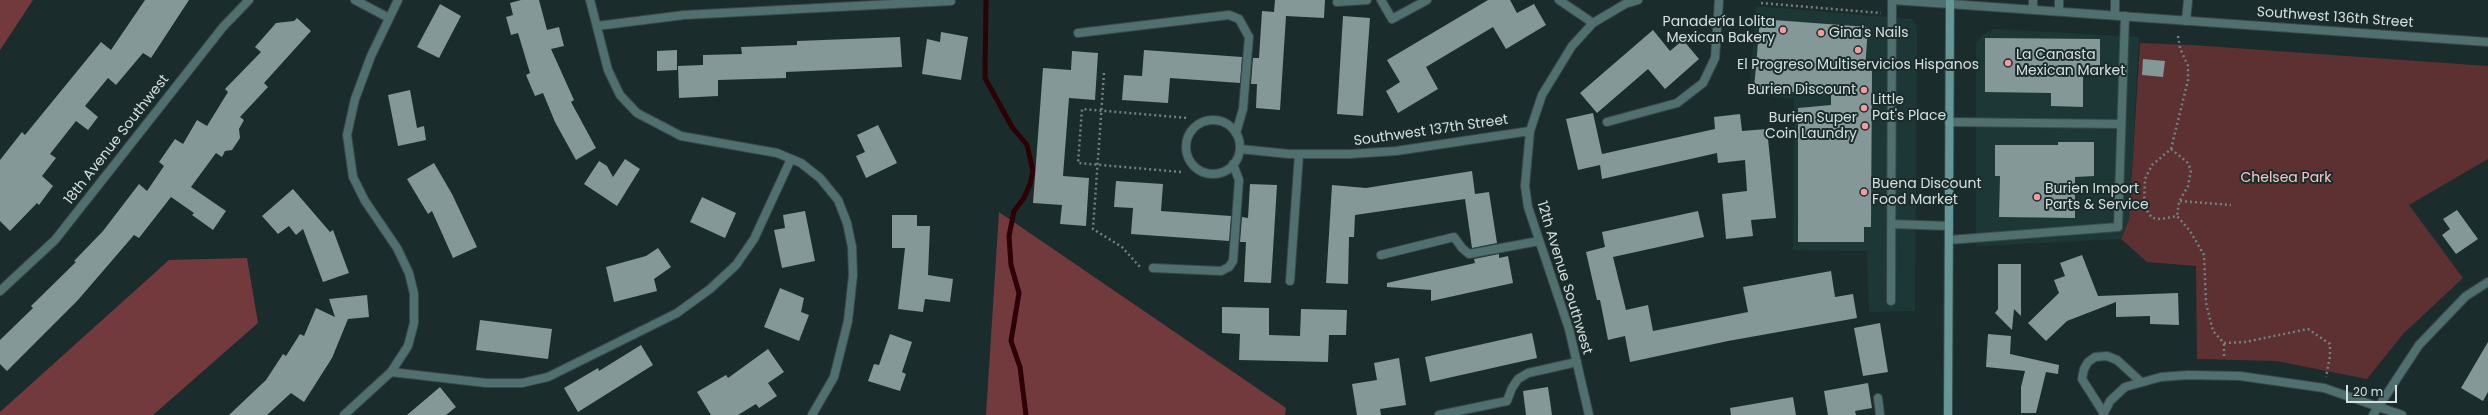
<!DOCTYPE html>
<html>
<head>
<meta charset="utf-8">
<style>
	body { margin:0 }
	#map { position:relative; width:2488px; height:415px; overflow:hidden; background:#1b2c2c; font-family:Poppins,sans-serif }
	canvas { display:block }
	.scale { position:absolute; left:2346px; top:385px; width:51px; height:18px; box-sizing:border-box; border:2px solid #d5e0df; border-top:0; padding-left:5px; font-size:12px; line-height:14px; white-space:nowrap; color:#d5e0df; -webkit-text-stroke:3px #1b2c2c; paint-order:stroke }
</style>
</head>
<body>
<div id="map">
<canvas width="2488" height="415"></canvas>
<div class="scale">20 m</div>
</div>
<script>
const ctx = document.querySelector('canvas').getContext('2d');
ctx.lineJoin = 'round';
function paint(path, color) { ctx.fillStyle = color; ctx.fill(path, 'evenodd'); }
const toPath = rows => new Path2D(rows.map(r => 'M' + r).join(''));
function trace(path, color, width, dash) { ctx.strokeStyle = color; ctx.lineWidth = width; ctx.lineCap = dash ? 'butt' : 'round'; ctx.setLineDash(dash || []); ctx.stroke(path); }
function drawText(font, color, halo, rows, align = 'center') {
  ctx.font = font + ' Poppins,sans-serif'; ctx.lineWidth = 4; ctx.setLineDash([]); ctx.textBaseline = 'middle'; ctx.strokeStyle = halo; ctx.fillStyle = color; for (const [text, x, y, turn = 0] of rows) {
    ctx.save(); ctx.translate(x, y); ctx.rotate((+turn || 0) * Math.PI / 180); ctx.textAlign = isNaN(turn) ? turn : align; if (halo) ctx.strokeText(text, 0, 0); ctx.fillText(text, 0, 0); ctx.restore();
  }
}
paint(toPath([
	[1756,6,1912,19,1917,26,1915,311,1869,312,1867,251,1793,250,1794,99,1749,94],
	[1994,29,2139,37,2129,220,2121,239,1976,246,1976,42,1984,34]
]), '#1d3737');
paint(toPath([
	[2140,43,2192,45,2488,66,2488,159,2409,205,2463,278,2403,334,2367,379,2276,361,2197,359,2196,266,2147,262,2121,239,2129,220]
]), '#5d3032');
paint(toPath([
	[0,0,33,0,0,50],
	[999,212,1286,408,1285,415,986,415],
	[247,258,258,323,153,415,0,415,0,412,169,260]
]), '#733a3d');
trace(toPath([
	[986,0,985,78,1012,127,1027,145,1033,171,1030,184,1024,198,1014,211,1009,236,1011,265,1019,293,1011,341,1020,367,1026,415]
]), '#2d0005', 5);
paint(toPath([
	[145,0,189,0,151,58,143,53,116,85,108,78,85,106,98,117,88,130,76,121,50,154,56,158,42,176,53,186,39,205,37,203,10,231,0,221,0,160,22,132,25,135,101,42,111,50],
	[521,0,539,0,547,30,559,27,564,46,551,49,574,100,571,102,596,148,576,160,555,122,543,93,535,96,526,75,530,73,518,33,511,35,506,17,513,15,510,3],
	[1275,0,1325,0,1324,18,1286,16,1280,110,1256,108,1257,84,1251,84,1253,58,1259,58,1262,11,1274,12],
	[1488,0,1510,0,1517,13,1534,4,1546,25,1506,49,1493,27,1426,67,1438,89,1398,113,1386,91,1400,82,1387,60],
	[440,4,461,16,439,58,417,47],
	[1343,16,1370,18,1363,116,1337,114],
	[297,18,311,31,264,83,268,87,240,117,244,120,239,129,240,138,232,150,225,151,222,157,216,153,191,187,226,211,213,230,192,215,194,213,171,197,139,238,134,235,78,300,7,371,0,364,0,340,33,308,31,306,76,262,74,261,103,231,139,184,147,191,164,166,159,162,175,139,183,144,197,120,207,126,228,92,225,89,261,52,255,47,276,23,294,21],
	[1760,19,1868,27,1865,70,1872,71,1871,227,1864,227,1864,242,1798,242,1798,108,1831,105,1831,95,1754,89],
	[1653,30,1670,51,1683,40,1699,59,1665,89,1648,69,1597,113,1580,93],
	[941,32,968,37,961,80,922,74,927,39,940,42],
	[900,37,902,67,786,72,786,78,718,80,718,96,679,98,678,66,703,65,703,55,742,54,741,47,797,45,797,41],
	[1985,38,2100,39,2100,75,2083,75,2083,107,2051,106,2051,93,1985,92],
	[677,50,677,70,657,71,657,51],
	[1144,50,1242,57,1240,83,1170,78,1168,103,1122,100,1124,75,1142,76],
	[1072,51,1098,53,1095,100,1069,98,1063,176,1089,178,1086,226,1060,224,1062,205,1033,203,1043,68,1071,70],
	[2143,59,2165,61,2163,77,2142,75],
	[410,90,417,128,424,126,426,140,398,146,388,95],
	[1593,113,1602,154,1715,129,1714,117,1740,114,1742,131,1767,129,1776,218,1751,220,1753,236,1726,239,1722,194,1747,191,1745,160,1718,163,1717,153,1602,179,1600,165,1578,170,1566,119],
	[878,125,897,163,866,178,856,156,865,152,857,135],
	[2058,142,2094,142,2094,176,2075,177,2075,218,1999,217,2000,176,1995,176,1995,145,2058,145],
	[625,159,640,169,617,206,584,184,599,161,607,166,613,177],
	[434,163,452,194,477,247,453,258,432,211,428,214,407,179],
	[1472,171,1475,194,1489,192,1497,243,1472,248,1465,199,1355,215,1354,237,1349,237,1348,284,1326,283,1332,185,1366,188],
	[1116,181,1163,184,1161,211,1231,216,1229,241,1131,234,1133,208,1114,207],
	[1250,184,1277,185,1271,283,1244,282,1246,242,1240,242,1242,217,1248,218],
	[293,189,330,232,333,230,349,273,323,282,303,229,296,235,289,226,278,234,262,216],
	[702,197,736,213,725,238,690,222],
	[2457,210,2478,239,2456,254,2442,235,2450,229,2443,219],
	[805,211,815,261,782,268,774,230,785,228,783,215],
	[1698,211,1704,237,1613,257,1626,310,1648,305,1653,331,1748,312,1743,287,1831,271,1835,297,1853,294,1857,318,1728,341,1630,362,1625,336,1608,340,1600,300,1597,300,1586,252,1605,247,1602,232],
	[892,215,917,215,917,226,930,226,928,275,953,279,950,302,925,299,923,312,898,309,905,248,892,248],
	[658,248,671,267,654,279,657,291,614,302,606,267,646,256],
	[1499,254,1499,258,1508,256,1513,283,1431,301,1431,290,1387,287,1387,283,1475,263,1474,259],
	[2082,255,2098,296,2178,293,2179,325,2150,324,2150,316,2116,317,2116,302,2067,321,2046,341,2028,323,2059,293,2054,280,2065,276,2060,263],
	[1998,264,2021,264,2021,316,2014,309,2012,330,1995,313,1998,309],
	[780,288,804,298,801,312,809,315,799,341,764,327],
	[367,295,369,317,348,319,332,358,304,402,291,393,267,415,229,415,266,380,283,354,286,356,300,334,304,336,316,308,335,317,329,299],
	[1222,307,1269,308,1269,335,1300,336,1301,309,1347,310,1346,335,1329,335,1328,362,1239,360,1240,334,1222,333],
	[480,320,552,329,548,359,476,350],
	[1880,323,1888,372,1863,376,1854,328],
	[1532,333,1537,358,1430,382,1425,357],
	[890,334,912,342,902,372,906,374,900,391,868,381,874,364,879,365],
	[1988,334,2011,336,2010,354,2059,365,2058,374,2046,372,2036,413,2021,413,2021,387,2025,371,1986,367],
	[2488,342,2488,392,2483,401,2461,388],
	[641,345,653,365,578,412,564,388,598,368,599,371],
	[768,349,784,372,768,383,777,396,759,408,756,404,738,415,711,415,697,392,726,375,728,378],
	[1399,358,1406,405,1380,409,1381,415,1357,415,1352,384,1377,380,1374,363],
	[1868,383,1872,408,1855,411,1856,415,1828,415,1824,391],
	[440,387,456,407,446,415,407,415],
	[1548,387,1552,415,1526,415,1523,391],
	[1793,397,1796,415,1731,415,1730,408]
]), '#839897');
const service = toPath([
	[2033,10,2033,0],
	[2059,11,2059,0],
	[2115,15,2115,0],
	[2186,21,2188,0],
	[1078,33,1229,15,1239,19,1249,37,1243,109,1236,133],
	[1607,122,1677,103,1703,83,1715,58,1719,0],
	[1949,122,2121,124],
	[1892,224,1949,226],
	[1949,240,2118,227,2125,16],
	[1381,255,1454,237,1462,248,1469,254,1539,241],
	[1153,268,1221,271,1229,267,1233,261,1239,180,1233,164],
	[1290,281,1299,154],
	[1891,301,1892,0],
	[391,372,486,383,522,383,548,377,677,313,710,289,736,265,754,239,791,159],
	[1878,398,1880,415],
	[2103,412,2082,379,2084,369,2088,362,2095,357,2107,356,2117,360,2141,382],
	[1439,415,1507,401,1512,388,1518,379,1528,373,1577,362]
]);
const minor = toPath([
	[355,0,389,18],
	[590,0,608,70,620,95,637,113,681,136,777,153,801,163,820,178,838,200,847,223,852,247,853,275,848,321,834,377,812,415],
	[1381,0,1392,19,1427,0],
	[1559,0,1593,23],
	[1892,0,1950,4],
	[1337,2,1367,0],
	[597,26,684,15,951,1],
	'1186 147a27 27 0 1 1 54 0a27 27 0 1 1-54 0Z',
	[1240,149,1289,154,1350,154,1396,151,1530,131],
	[0,291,55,240,223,27,249,0],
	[344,415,391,372,408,346,414,323,414,294,409,273,397,248,365,201,353,177,347,135,355,99,371,56,398,0],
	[1589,415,1569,329,1528,207,1525,186,1530,131,1542,95,1572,46,1593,23,1625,4,1638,0],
	[2103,415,2110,401,2125,387,2161,377,2188,375,2240,376,2324,388,2402,415],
	[2373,415,2419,345,2466,296,2488,282]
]);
const tertiary = toPath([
	[1950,4,2488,42]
]);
const secondary = toPath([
	[1948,415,1950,0]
]);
trace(service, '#394949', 10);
trace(minor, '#394949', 10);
trace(tertiary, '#394949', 10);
trace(secondary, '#394949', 10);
trace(toPath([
	[1761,3,1881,13],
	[2178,36,2180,48,2188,66,2188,80,2171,149,2152,165,2145,179,2144,206,2152,218,2161,219,2177,216,2190,231,2204,255,2206,303,2213,331,2224,343,2245,342,2308,329,2330,344,2330,356,2326,377],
	[1104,73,1093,229,1122,247,1140,267],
	[2171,149,2187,162,2191,170,2188,186,2179,202,2177,216],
	[1181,172,1078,163,1082,109,1188,118],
	[2180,201,2231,205],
	[2224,356,2224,343]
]), '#728180', 2.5, [2, 3]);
trace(service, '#506f6f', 8);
trace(minor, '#506f6f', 8);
trace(tertiary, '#506f6f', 8);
trace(secondary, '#659796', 8);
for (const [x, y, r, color] of [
	[1783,30,4,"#f59b9e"],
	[1821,33,4,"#f59b9e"],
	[1858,50,4,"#f59b9e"],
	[2008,63,4,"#f59b9e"],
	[1864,90,4,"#f59b9e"],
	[1864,108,4,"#f59b9e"],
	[1865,126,4,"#f59b9e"],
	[1864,192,4,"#f59b9e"],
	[2037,197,4,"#f59b9e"]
]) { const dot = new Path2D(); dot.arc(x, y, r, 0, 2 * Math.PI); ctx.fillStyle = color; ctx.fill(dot); trace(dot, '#1b2c2c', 1.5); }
drawText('14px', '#d5e0df', '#1b2c2c', [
	["Southwest 136th Street",2335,18,4],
	["Southwest 137th Street",1431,131,-8],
	["18th Avenue Southwest",117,140,-52],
	["12th Avenue Southwest",1564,278,73]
]);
drawText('14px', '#d5e0df', '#1b2c2c', [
	["Panadería Lolita",1775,22,"right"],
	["Mexican Bakery",1775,38,"right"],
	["Gina's Nails",1829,33],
	["La Canasta",2016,55],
	["Mexican Market",2016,71],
	["El Progreso Multiservicios Hispanos",1858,65,"center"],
	["Burien Discount",1856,90,"right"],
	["Little",1872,100],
	["Pat's Place",1872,116],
	["Burien Super",1857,118,"right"],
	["Coin Laundry",1857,134,"right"],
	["Buena Discount",1872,184],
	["Food Market",1872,200],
	["Burien Import",2045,189],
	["Parts & Service",2045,205]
], 'left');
drawText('14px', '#ffc5c6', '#1b2c2c', [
	["Chelsea Park",2286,178]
]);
</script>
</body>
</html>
